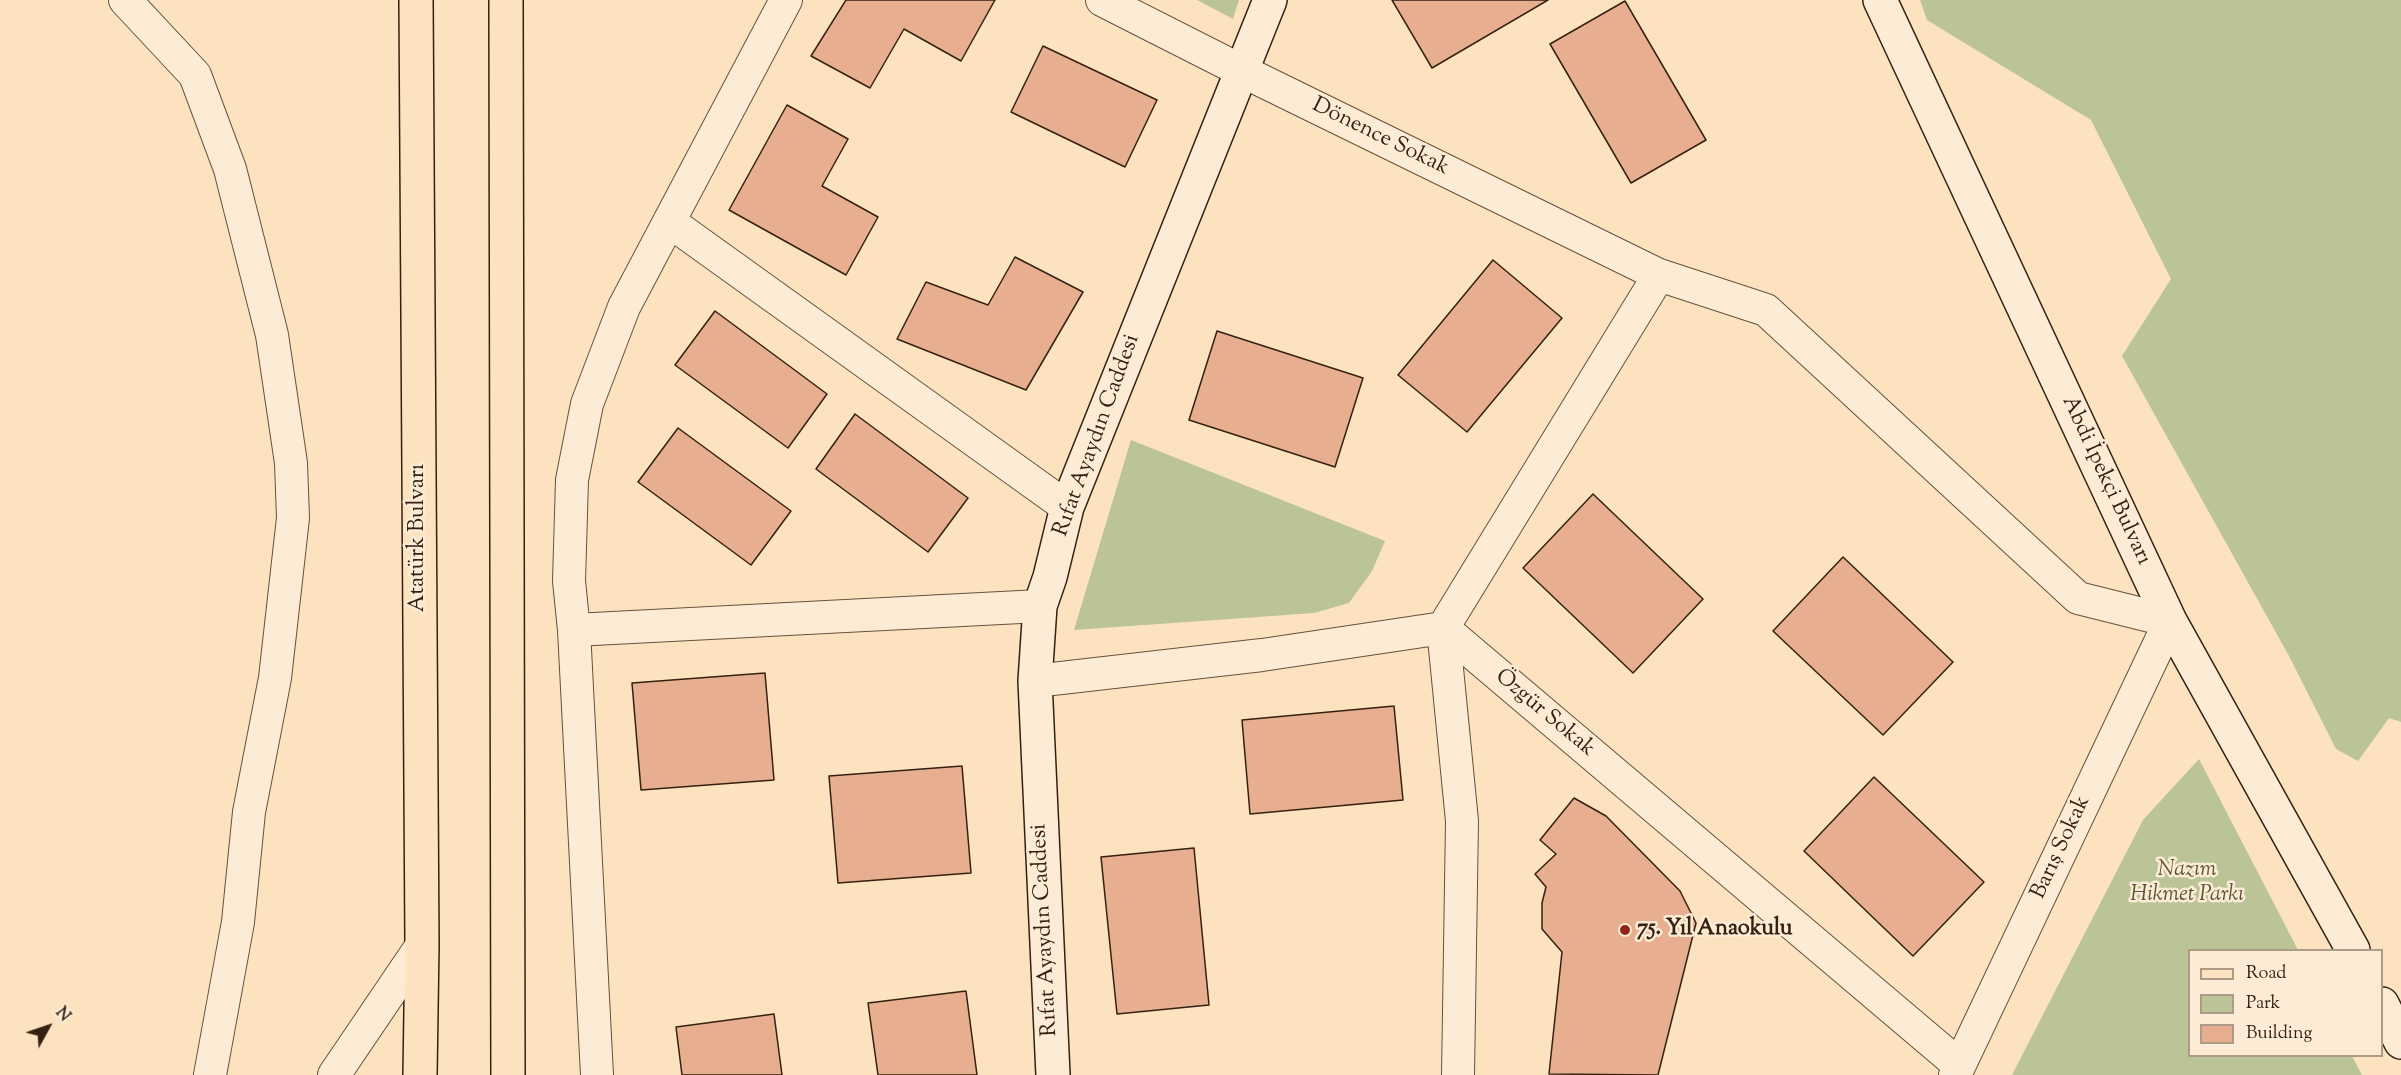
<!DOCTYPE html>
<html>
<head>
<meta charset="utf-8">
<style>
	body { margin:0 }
	#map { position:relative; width:2401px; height:1075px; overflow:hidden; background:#fce2bf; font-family:"Sorts Mill Goudy",serif }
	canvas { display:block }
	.legend { position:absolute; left:2188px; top:949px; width:195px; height:108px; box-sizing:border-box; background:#fdecd5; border:2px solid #ad9b87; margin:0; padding:8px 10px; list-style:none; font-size:18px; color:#342111 }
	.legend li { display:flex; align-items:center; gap:12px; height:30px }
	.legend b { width:30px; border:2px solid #ad9b87 }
	.north { position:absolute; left:18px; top:997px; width:60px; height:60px; -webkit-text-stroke:4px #fdecd5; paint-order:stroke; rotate:50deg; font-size:16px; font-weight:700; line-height:24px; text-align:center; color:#342111 }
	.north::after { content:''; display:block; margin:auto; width:21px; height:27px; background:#342111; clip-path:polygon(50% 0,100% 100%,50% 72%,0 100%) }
</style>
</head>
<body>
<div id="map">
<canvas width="2401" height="1075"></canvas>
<ul class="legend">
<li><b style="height:8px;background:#fce2bf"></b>Road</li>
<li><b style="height:16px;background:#bac496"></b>Park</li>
<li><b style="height:16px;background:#e7ae90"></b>Building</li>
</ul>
<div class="north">N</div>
</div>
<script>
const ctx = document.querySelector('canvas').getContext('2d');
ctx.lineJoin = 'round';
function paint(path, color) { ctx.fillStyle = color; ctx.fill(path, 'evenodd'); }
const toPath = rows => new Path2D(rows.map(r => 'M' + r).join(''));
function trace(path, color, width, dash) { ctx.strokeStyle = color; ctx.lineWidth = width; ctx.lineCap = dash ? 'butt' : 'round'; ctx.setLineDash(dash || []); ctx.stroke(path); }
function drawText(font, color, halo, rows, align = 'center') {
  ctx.font = font + ' "Sorts Mill Goudy",serif'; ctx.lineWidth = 5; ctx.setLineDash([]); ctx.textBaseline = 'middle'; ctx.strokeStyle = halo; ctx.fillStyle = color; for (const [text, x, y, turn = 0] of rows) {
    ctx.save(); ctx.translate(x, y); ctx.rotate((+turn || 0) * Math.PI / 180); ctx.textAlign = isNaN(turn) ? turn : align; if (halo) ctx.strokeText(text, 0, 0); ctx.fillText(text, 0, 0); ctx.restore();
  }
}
paint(toPath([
	[1197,0,1239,0,1233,19],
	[1920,0,2401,0,2401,722,2389,718,2358,761,2336,749,2289,656,2122,356,2171,279,2091,120,1927,20],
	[1131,440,1385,541,1372,571,1349,603,1314,613,1074,630],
	[2199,759,2298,950,2190,950,2190,1056,2352,1056,2362,1075,2012,1075,2143,820]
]), '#bac496');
const building = toPath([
	[846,0,995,0,961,61,904,29,870,88,811,56,846,0],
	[1392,0,1548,0,1432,68,1392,0],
	[1625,1,1706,140,1631,183,1550,44,1625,1],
	[1043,46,1157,100,1125,167,1011,112,1043,46],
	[787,105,848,139,822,186,878,217,846,275,729,210,787,105],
	[1015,257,1083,292,1026,390,897,339,926,282,988,305,1015,257],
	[1493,260,1562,318,1467,432,1398,375,1493,260],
	[715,311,827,394,788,448,675,365,715,311],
	[1217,331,1363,378,1335,467,1189,420,1217,331],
	[855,414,968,498,928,552,816,469,855,414],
	[678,428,791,511,751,565,638,482,678,428],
	[1593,494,1703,599,1633,673,1523,568,1593,494],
	[1843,557,1953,662,1883,735,1773,631,1843,557],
	[765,673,774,780,641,790,632,683,765,673],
	[1394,706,1403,800,1250,814,1242,720,1394,706],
	[962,766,971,873,838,883,829,776,962,766],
	[1874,777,1984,882,1913,956,1804,851,1874,777],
	[1574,798,1606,816,1680,891,1696,923,1658,1075,1549,1074,1562,952,1542,929,1542,903,1546,887,1535,874,1556,854,1540,840,1574,798],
	[1194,848,1209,1005,1117,1014,1101,857,1194,848],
	[966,991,977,1075,878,1075,868,1003,966,991],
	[774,1014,782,1075,682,1075,676,1027,774,1014]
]);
paint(building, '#e7ae90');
trace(building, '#342111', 1.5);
const street = toPath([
	[125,0,195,75,230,169,272,335,291,463,293,518,275,678,249,812,238,922,210,1075],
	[1102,0,1242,71,1659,275,1766,310,2078,598,2170,621,1955,1075],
	[670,222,1067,507],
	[574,630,1040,606],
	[1035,681,1262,655,1443,628,1959,1065],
	[334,1075,422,945],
	[597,1075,574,630,569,581,572,480,587,404,624,307,786,0],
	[1458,1075,1462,821,1443,628,1659,275]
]);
const secondary = toPath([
	[1880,0,2170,621,2353,950],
	[2382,1004,2401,1042],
	[1053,1075,1035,681,1040,606,1050,577,1067,507,1270,0]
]);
const primary = toPath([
	[416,0,422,945,420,1075],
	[506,0,508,1075]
]);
trace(street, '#66513c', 34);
trace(secondary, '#342111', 36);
trace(primary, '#342111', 36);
trace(street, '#fdecd5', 32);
trace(secondary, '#fdecd5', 33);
trace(primary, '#fce2bf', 33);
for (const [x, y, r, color] of [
	[1625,930,6,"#8f2418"]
]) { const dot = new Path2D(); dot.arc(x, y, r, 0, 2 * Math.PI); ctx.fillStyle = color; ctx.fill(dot); trace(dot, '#fdecd5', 2); }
drawText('22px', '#342111', '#fdecd5', [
	["Dönence Sokak",1380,138,26],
	["Rıfat Ayaydın Caddesi",1098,436,-70],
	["Abdi İpekçi Bulvarı",2105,481,65],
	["Atatürk Bulvarı",419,538,-90],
	["Özgür Sokak",1544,714,40],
	["Barış Sokak",2062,848,-65],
	["Rıfat Ayaydın Caddesi",1046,930,-93]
]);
drawText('italic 22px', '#5c5239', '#fdecd5', [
	["Nazım",2187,871],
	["Hikmet Parkı",2187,896]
]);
drawText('bold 22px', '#342111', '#fdecd5', [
	["75. Yıl Anaokulu",1637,930]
], 'left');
</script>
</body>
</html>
